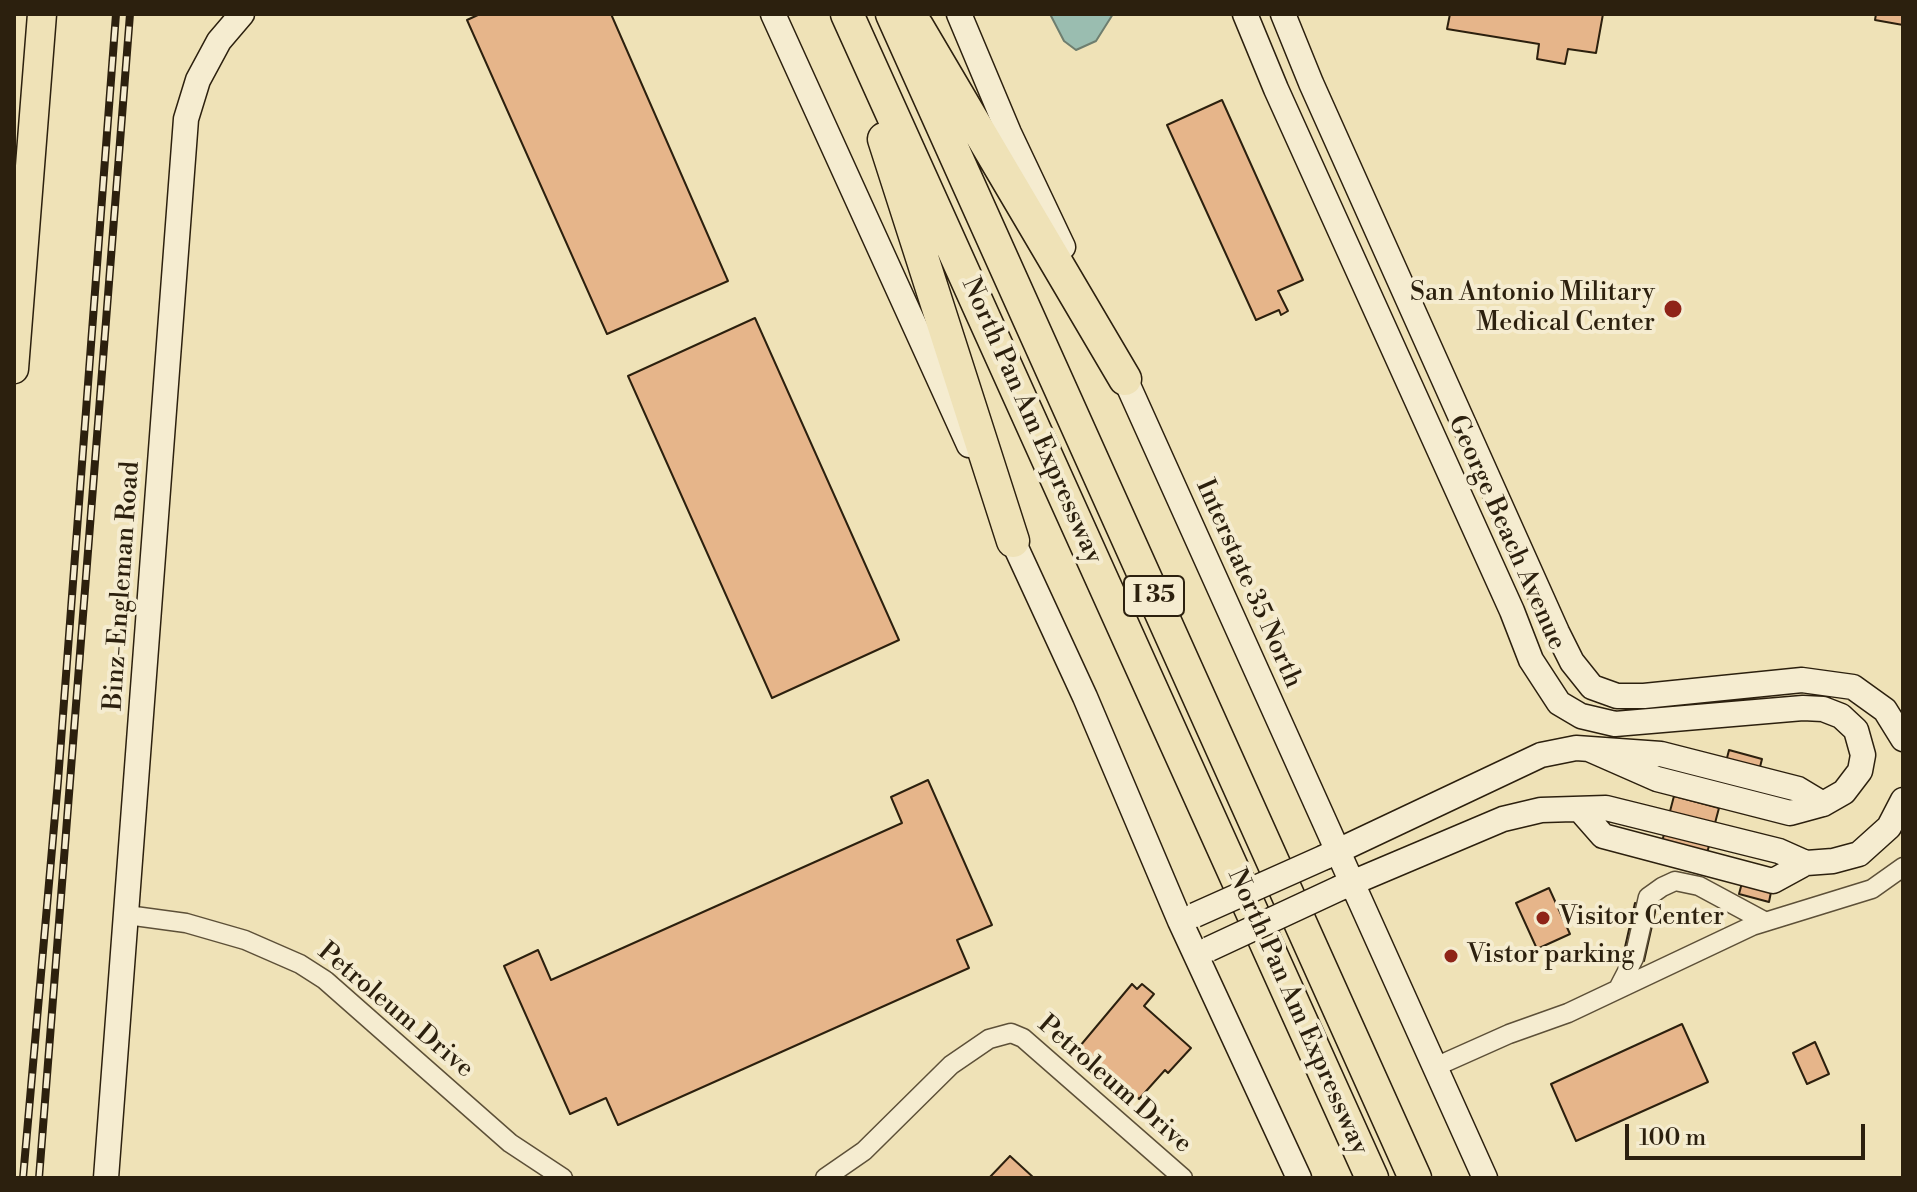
<!DOCTYPE html>
<html>
<head>
<meta charset="utf-8">
<style>
	body { margin:0 }
	#map { position:relative; width:1917px; height:1192px; overflow:hidden; background:#efe2b7; font-family:"Libre Bodoni",serif }
	canvas { display:block }
	.frame { position:absolute; inset:0; border:16px solid #2c200e; pointer-events:none }
	.scale { position:absolute; left:1625px; top:1124px; width:240px; height:36px; box-sizing:border-box; border:4px solid #2c200e; border-top:0; padding-left:10px; font-size:24px; line-height:28px; white-space:nowrap; color:#2c200e; -webkit-text-stroke:6px #f5ecd0; paint-order:stroke }
</style>
</head>
<body>
<div id="map">
<canvas width="1917" height="1192"></canvas>
<div class="frame"></div>
<div class="scale">100 m</div>
</div>
<script>
const ctx = document.querySelector('canvas').getContext('2d');
ctx.lineJoin = 'round';
function paint(path, color) { ctx.fillStyle = color; ctx.fill(path, 'evenodd'); }
const toPath = rows => new Path2D(rows.map(r => 'M' + r).join(''));
function trace(path, color, width, dash) { ctx.strokeStyle = color; ctx.lineWidth = width; ctx.lineCap = dash ? 'butt' : 'round'; ctx.setLineDash(dash || []); ctx.stroke(path); }
function drawText(font, color, halo, rows, align = 'center') {
  ctx.font = font + ' "Libre Bodoni",serif'; ctx.lineWidth = 8; ctx.setLineDash([]); ctx.textBaseline = 'middle'; ctx.strokeStyle = halo; ctx.fillStyle = color; for (const [text, x, y, turn = 0] of rows) {
    ctx.save(); ctx.translate(x, y); ctx.rotate((+turn || 0) * Math.PI / 180); ctx.textAlign = isNaN(turn) ? turn : align; if (halo) ctx.strokeText(text, 0, 0); ctx.fillText(text, 0, 0); ctx.restore();
  }
}
const water = toPath([
	[1050,14,1113,14,1096,41,1076,50,1064,41,1050,14]
]);
paint(water, '#9abdb0');
trace(water, '#6e7e6f', 2);
const building = toPath([
	[480,14,611,14,728,281,607,334,467,20,480,14],
	[1450,14,1603,14,1596,53,1568,49,1565,64,1537,59,1539,44,1447,29,1450,14],
	[1876,14,1903,14,1903,25,1875,20,1876,14],
	[1222,100,1303,280,1278,291,1288,311,1281,315,1279,310,1256,320,1167,125,1222,100],
	[755,318,899,640,772,698,628,376,755,318],
	[1729,750,1762,759,1758,775,1725,766,1729,750],
	[928,780,992,925,957,940,969,968,618,1125,606,1098,570,1114,504,966,538,950,551,980,902,823,891,797,928,780],
	[1674,796,1719,808,1702,872,1657,861,1674,796],
	[1743,879,1772,887,1769,902,1739,894,1743,879],
	[1549,888,1570,934,1537,949,1516,903,1549,888],
	[1635,903,1656,908,1644,961,1623,956,1635,903],
	[1132,984,1137,989,1142,984,1154,994,1144,1006,1191,1048,1168,1073,1165,1070,1139,1099,1080,1046,1132,984],
	[1682,1024,1708,1082,1576,1141,1551,1084,1682,1024],
	[1815,1042,1829,1074,1807,1084,1793,1053,1815,1042],
	[1010,1156,1034,1178,989,1178,1010,1156]
]);
paint(building, '#e6b58a');
trace(building, '#2c200e', 2);
const street = toPath([
	[127,915,186,923,245,940,300,964,325,980,510,1143,563,1178],
	[1619,987,1634,958,1648,897,1662,887,1675,881,1699,886,1764,921],
	[1435,1067,1509,1034,1568,1013,1752,926,1872,889,1903,867],
	[825,1178,864,1151,951,1065,989,1039,1011,1033,1023,1038,1183,1178]
]);
const secondary = toPath([
	[773,14,969,445],
	[959,14,1009,133,1063,247],
	[1245,14,1276,89,1512,611,1531,660,1559,703,1581,716,1615,724,1803,708,1823,709,1841,716,1856,730,1863,755,1860,771,1844,792,1823,804,1790,813,1657,779,1591,750],
	[1283,14,1311,83,1557,632,1572,662,1592,687,1617,696,1644,696,1802,680,1853,687,1885,710,1903,739],
	[1118,363,1485,1178],
	[1006,526,1085,697,1180,921,1299,1178],
	[1581,811,1603,836,1773,881,1806,863],
	[1325,857,1541,755,1576,748,1661,754,1798,789,1823,804],
	[1793,864,1833,861,1859,854,1889,827,1903,800],
	[1340,888,1503,819,1541,810,1606,808,1779,851,1806,863],
	[106,1178,186,119,198,80,219,41,242,14]
]);
const primary = toPath([
	[14,369,42,14]
]);
const highway = toPath([
	[847,14,1372,1178],
	[892,14,1415,1178],
	[917,26,1125,379],
	[884,139,1013,541]
]);
trace(street, '#5d5038', 21);
trace(secondary, '#2c200e', 27);
trace(primary, '#2c200e', 31);
trace(highway, '#2c200e', 35);
trace(street, '#f5ecd0', 18);
trace(secondary, '#f5ecd0', 24);
trace(primary, '#efe2b7', 28);
trace(highway, '#efe2b7', 32);
const rail = toPath([
	[23,1178,58,781,116,14],
	[39,1178,130,14]
]);
trace(rail, '#2c200e', 8);
trace(rail, '#f5ecd0', 5, [15]);
const secondaryBridge = toPath([
	[1195,915,1325,857],
	[1209,949,1340,888]
]);
trace(secondaryBridge, '#2c200e', 27, []);
trace(secondaryBridge, '#f5ecd0', 24);
for (const [x, y, r, color] of [
	[1673,309,10,"#8f2418"],
	[1543,918,8,"#8f2418"],
	[1451,956,8,"#8f2418"]
]) { const dot = new Path2D(); dot.arc(x, y, r, 0, 2 * Math.PI); ctx.fillStyle = color; ctx.fill(dot); trace(dot, '#f5ecd0', 3); }
for (const [x, y, w] of [
	[1154,596,60]
]) { const box = new Path2D(); box.roundRect(x - w / 2, y - 20, w, 40, 6); ctx.fillStyle = '#f5ecd0'; ctx.fill(box); trace(box, '#2c200e', 2); }
drawText('bold 24px', '#2c200e', null, [
	["I 35",1154,596]
]);
drawText('26px', '#2c200e', '#f5ecd0', [
	["San Antonio Military",1655,294,"right"],
	["Medical Center",1655,324,"right"],
	["Visitor Center",1559,918],
	["Vistor parking",1467,956]
], 'left');
drawText('26px', '#2c200e', '#f5ecd0', [
	["North Pan Am Expressway",1031,421,66],
	["George Beach Avenue",1506,533,66],
	["Interstate 35 North",1248,584,66],
	["Binz-Engleman Road",123,586,-86],
	["Petroleum Drive",395,1011,40],
	["North Pan Am Expressway",1297,1012,66],
	["Petroleum Drive",1114,1085,41]
]);
</script>
</body>
</html>
